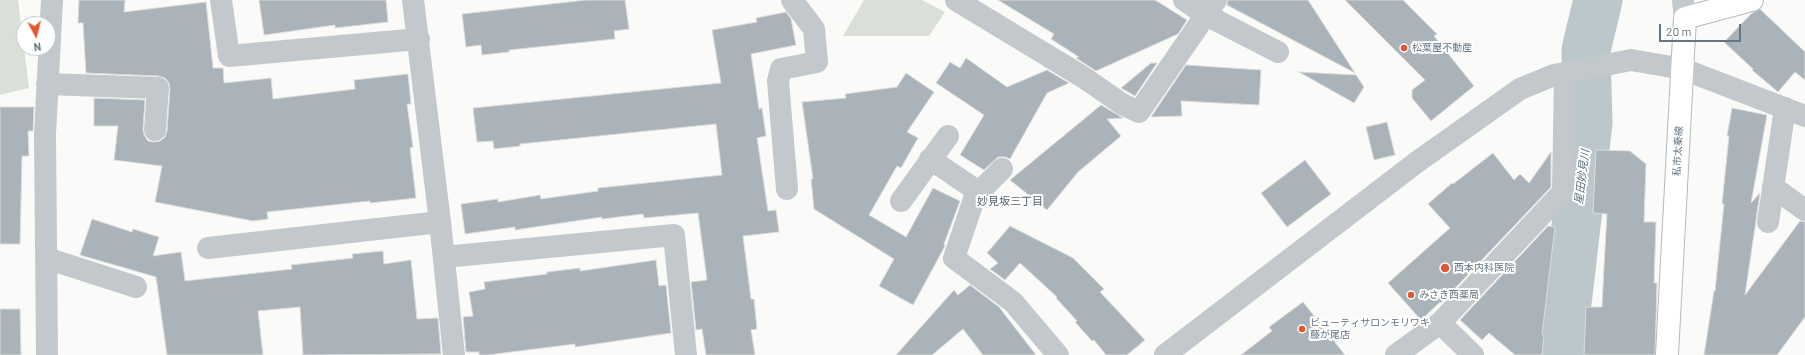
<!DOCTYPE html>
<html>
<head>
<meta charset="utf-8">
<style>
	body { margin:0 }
	#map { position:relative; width:1805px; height:355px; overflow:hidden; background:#fafaf8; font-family:Barlow,sans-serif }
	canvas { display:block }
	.north { position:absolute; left:16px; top:16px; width:40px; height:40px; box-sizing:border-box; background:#fff; border:1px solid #c1c8cd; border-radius:50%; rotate:173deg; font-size:11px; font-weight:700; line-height:16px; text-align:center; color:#657683 }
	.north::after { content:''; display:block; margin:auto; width:14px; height:18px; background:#e4572e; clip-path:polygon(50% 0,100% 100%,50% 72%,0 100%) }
	.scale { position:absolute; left:1659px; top:24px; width:82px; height:18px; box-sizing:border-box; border:2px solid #657683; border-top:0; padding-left:5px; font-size:12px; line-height:14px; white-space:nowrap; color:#657683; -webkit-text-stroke:3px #fff; paint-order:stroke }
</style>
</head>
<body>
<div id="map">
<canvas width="1805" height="355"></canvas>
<div class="north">N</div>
<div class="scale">20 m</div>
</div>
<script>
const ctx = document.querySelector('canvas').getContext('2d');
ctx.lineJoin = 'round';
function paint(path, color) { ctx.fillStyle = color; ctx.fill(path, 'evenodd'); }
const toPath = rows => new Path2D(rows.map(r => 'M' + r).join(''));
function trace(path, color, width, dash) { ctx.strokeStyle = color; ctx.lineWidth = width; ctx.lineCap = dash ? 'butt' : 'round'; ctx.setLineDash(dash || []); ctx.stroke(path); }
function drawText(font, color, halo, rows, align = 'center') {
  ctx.font = font + ' Barlow,"Noto Sans JP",sans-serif'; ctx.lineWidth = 4; ctx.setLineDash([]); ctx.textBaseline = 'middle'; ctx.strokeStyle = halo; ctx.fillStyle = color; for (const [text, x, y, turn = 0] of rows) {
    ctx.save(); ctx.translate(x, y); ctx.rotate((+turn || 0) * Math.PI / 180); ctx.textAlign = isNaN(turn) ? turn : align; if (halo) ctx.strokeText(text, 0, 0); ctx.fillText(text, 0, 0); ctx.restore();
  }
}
paint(toPath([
	[0,0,18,0,29,88,0,95],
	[864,0,922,0,945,12,929,36,843,36]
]), '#dadfd7');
trace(toPath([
	[1561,355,1588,123,1586,50,1598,0]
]), '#bbc7cb', 49);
const building = toPath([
	[79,0,125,0,124,12,206,2,213,68,223,68,224,83,271,78,273,99,355,89,354,80,408,74,411,104,407,104,413,147,410,148,416,198,370,203,370,201,267,212,268,219,253,221,155,202,162,166,114,160,118,126,94,126,94,98,145,100,143,129,144,135,148,141,154,142,160,141,165,137,167,131,170,89,169,83,165,78,158,76,86,73,83,23,78,23,79,0],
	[259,0,386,0,388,22,335,28,335,25,264,35,259,0],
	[586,0,625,0,629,29,614,31,615,39,509,50,509,52,482,55,481,45,466,47,462,14,586,0],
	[998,0,1155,0,1187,20,1178,34,1096,71,1076,58,1079,57,1051,39,1054,34,998,0],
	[1228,0,1308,0,1355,73,1227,5,1228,0],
	[1345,0,1403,0,1437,34,1434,36,1474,86,1431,121,1412,98,1412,90,1425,80,1345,0],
	[1760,9,1805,52,1805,80,1795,72,1778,92,1752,70,1753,69,1724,42,1752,13,1760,9],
	[786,12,791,19,796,45,751,54,759,109,762,108,766,136,757,138,768,211,776,210,779,232,743,236,751,299,754,299,757,329,751,330,755,355,706,355,702,329,696,330,691,282,707,280,698,213,644,218,643,214,602,219,602,217,515,230,515,227,465,234,461,204,498,199,498,202,540,195,541,199,598,191,598,188,722,175,716,124,520,144,520,146,494,149,493,141,477,142,473,108,721,83,712,30,757,22,756,18,786,12],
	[966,58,1007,87,1047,70,1069,83,1047,93,1010,159,1005,157,998,157,984,170,960,155,984,115,936,83,950,62,960,68,966,58],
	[1151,63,1157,63,1135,96,1121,88,1151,63],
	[1186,65,1261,70,1259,105,1181,101,1182,116,1151,117,1186,65],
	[1299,72,1356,75,1364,87,1354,103,1299,72],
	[906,73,934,92,907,132,918,138,901,168,897,166,869,215,906,237,933,188,960,201,944,244,945,246,913,305,879,286,894,259,814,209,811,179,813,179,802,102,846,98,845,94,897,87,906,73],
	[1101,105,1123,118,1107,119,1121,136,1078,172,1047,210,1010,180,1101,105],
	[0,107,34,107,33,131,28,131,29,156,22,156,20,244,0,244,0,107],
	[1732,108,1767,115,1751,203,1760,193,1745,295,1800,221,1805,222,1805,317,1777,355,1704,355,1714,291,1715,291,1724,204,1722,204,1729,136,1727,136,1732,108],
	[1387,122,1395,155,1374,160,1366,127,1387,122],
	[1596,150,1630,151,1646,164,1644,222,1656,222,1654,283,1657,283,1655,355,1584,355,1586,307,1602,307,1604,267,1607,214,1593,213,1596,150],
	[1551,152,1551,187,1441,303,1440,302,1421,320,1388,283,1450,228,1428,204,1452,183,1453,184,1493,153,1514,180,1520,174,1529,183,1551,152],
	[1305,160,1331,194,1287,227,1261,193,1305,160],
	[92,219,132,232,133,229,159,237,153,256,181,252,185,281,292,269,291,265,353,258,352,254,383,251,384,264,411,260,417,319,438,318,441,354,303,355,300,307,258,311,263,355,167,355,156,277,80,255,92,219],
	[1010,226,1073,258,1104,289,1100,292,1145,340,1127,355,1106,355,1094,340,1092,341,1075,322,1077,321,1056,298,1057,297,1020,263,1005,280,990,269,998,263,987,253,1010,226],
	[1548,226,1555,227,1542,334,1544,336,1542,355,1515,355,1489,333,1482,340,1460,320,1548,226],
	[656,260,659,286,666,285,671,333,575,347,575,344,487,355,479,355,479,352,466,352,463,317,473,316,469,292,485,289,484,282,547,274,547,272,580,268,580,271,656,260],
	[970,285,999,307,1036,355,983,355,963,329,932,355,896,355,954,290,958,295,970,285],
	[1303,302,1345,355,1241,355,1272,331,1269,327,1303,302],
	[0,309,20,309,21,355,0,355,0,309]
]);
paint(building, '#aab3b9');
trace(building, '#dcdcda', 1);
const major = toPath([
	[1667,355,1685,18,1752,0]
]);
trace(major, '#b5babe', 24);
trace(toPath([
	[221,0,229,56,419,39],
	[413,0,440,222,454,355],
	[956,0,1083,77,1122,104,1139,112,1216,0],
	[1184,0,1206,15,1278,52],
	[1683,0,1685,18],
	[47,84,158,88,155,130],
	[930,159,979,192],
	[1002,169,975,196,954,258,1013,302,1058,355],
	[1773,187,1805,210],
	[787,189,778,81,781,69,817,62,814,29,792,0],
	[901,201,948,136],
	[1768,222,1785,108],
	[208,248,440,222],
	[444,257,674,235,686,355],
	[46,258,136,287],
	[1440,323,1473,355],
	[47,355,45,134,52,0],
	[1165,355,1417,162,1520,89,1554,75,1631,60,1683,69,1805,116],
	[1396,355,1440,323,1563,192,1565,73]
]), '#c3c8cc', 22);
trace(major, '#fff', 22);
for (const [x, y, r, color] of [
	[1404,48,4,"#e4572e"],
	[1445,268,5,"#e4572e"],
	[1411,295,4,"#e4572e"],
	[1302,329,4,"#e4572e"]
]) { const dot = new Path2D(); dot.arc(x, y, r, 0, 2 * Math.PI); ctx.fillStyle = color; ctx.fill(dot); trace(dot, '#fff', 1.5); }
drawText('10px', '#657683', '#fff', [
	["松葉屋不動産",1412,48],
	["西本内科医院",1454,268],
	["みさき西薬局",1419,295],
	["ビューティサロンモリワキ",1310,323],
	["藤が尾店",1310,335]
], 'left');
drawText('10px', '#657683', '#fff', [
	["私市太秦線",1678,151,-87]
]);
drawText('italic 11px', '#60757c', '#fff', [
	["星田妙見川",1582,177,-83]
]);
drawText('11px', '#57646e', '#fff', [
	["妙見坂三丁目",1010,201]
]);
</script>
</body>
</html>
